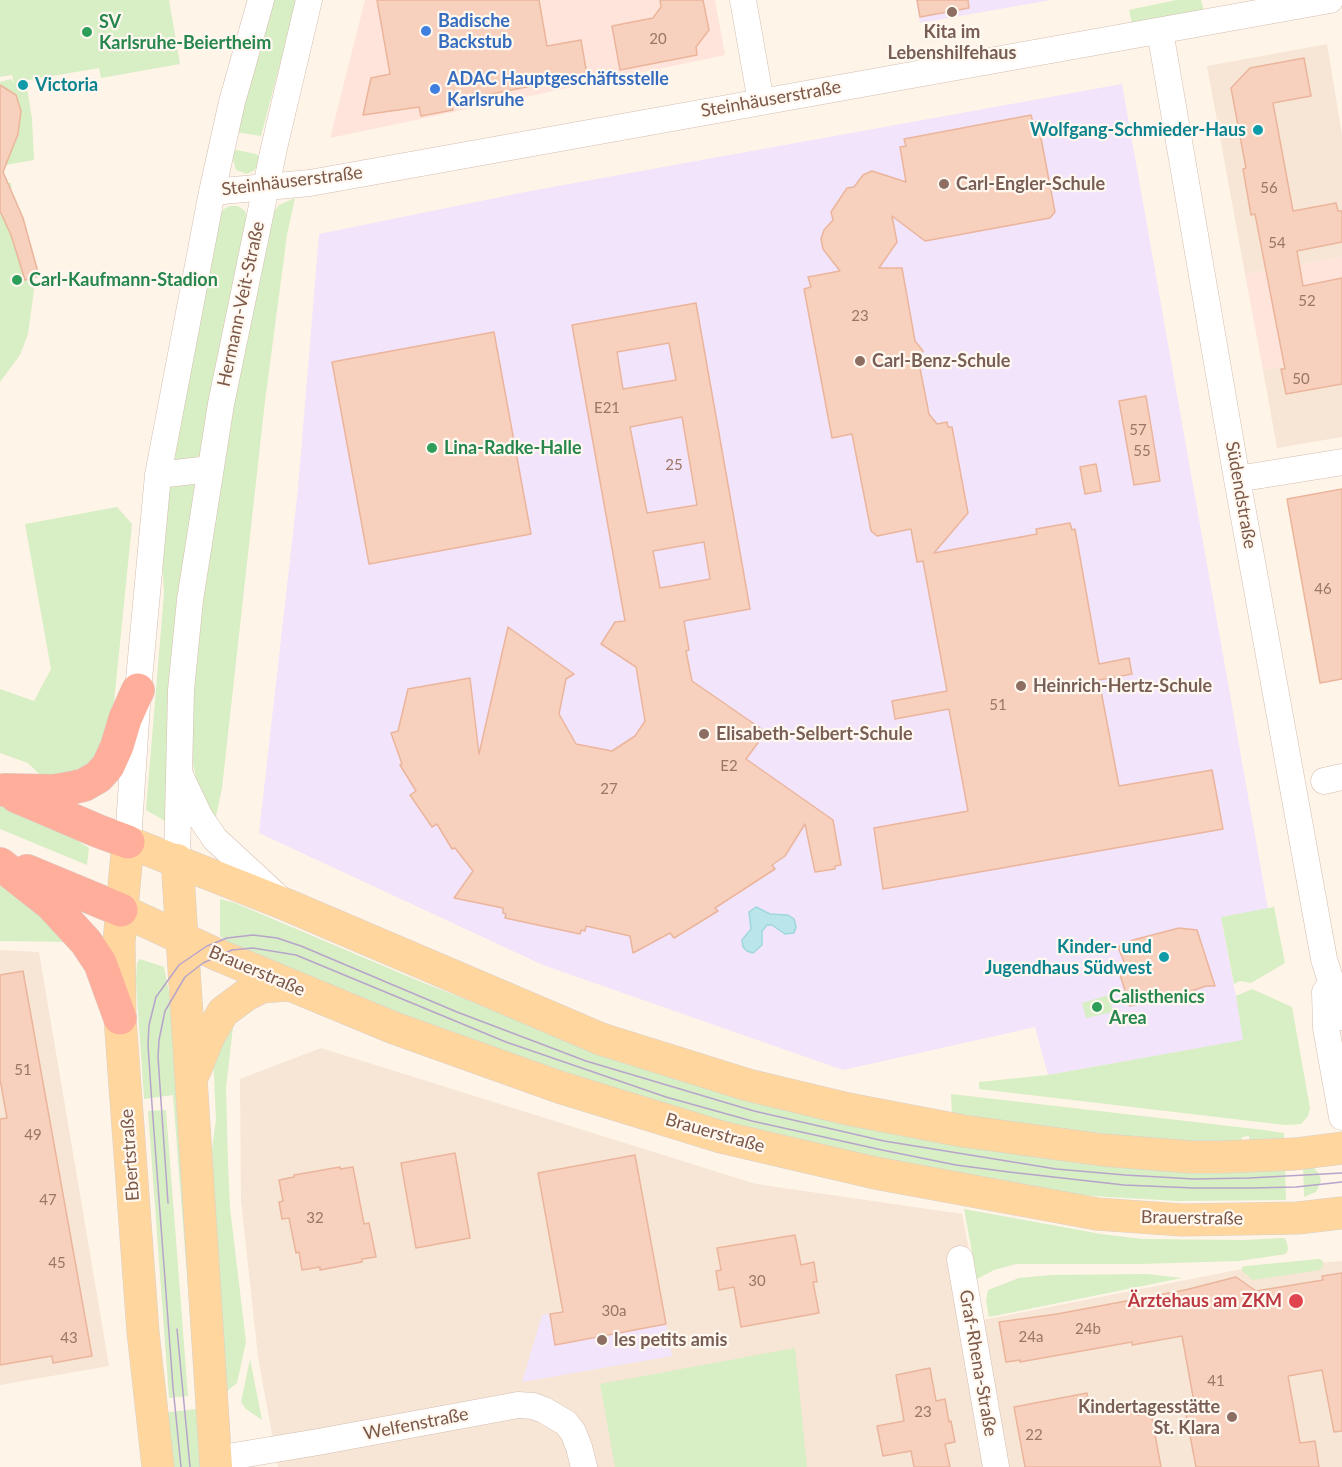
<!DOCTYPE html>
<html>
<head>
<meta charset="utf-8">
<style>
	body { margin:0 }
	canvas { display:block; background:#fef4e8 }
</style>
</head>
<body>
<canvas width="1342" height="1467"></canvas>
<script>
const ctx = document.querySelector('canvas').getContext('2d');
ctx.lineJoin = 'round';
function paint(path, color) { ctx.fillStyle = color; ctx.fill(path, 'evenodd'); }
const toPath = rows => new Path2D(rows.map(r => 'M' + r).join(''));
function trace(path, color, width, dash) { ctx.strokeStyle = color; ctx.lineWidth = width; ctx.lineCap = dash ? 'butt' : 'round'; ctx.setLineDash(dash || []); ctx.stroke(path); }
function drawText(font, color, halo, rows, align = 'center') {
  ctx.font = font + ' Lato,sans-serif'; ctx.lineWidth = 4.5; ctx.setLineDash([]); ctx.textBaseline = 'middle'; ctx.strokeStyle = halo; ctx.fillStyle = color; for (const [text, x, y, turn = 0] of rows) {
    ctx.save(); ctx.translate(x, y); ctx.rotate((+turn || 0) * Math.PI / 180); ctx.textAlign = isNaN(turn) ? turn : align; if (halo) ctx.strokeText(text, 0, 0); ctx.fillText(text, 0, 0); ctx.restore();
  }
}
paint(toPath([
	[1327,44,1342,135,1342,257,1245,274,1207,66],
	[1342,356,1342,437,1277,448,1263,370],
	[0,950,39,952,109,1366,0,1385],
	[321,1048,756,1184,962,1214,983,1320,1242,1269,1342,1261,1342,1467,278,1467,258,1357,241,1201,240,1079]
]), '#f7e6d6');
paint(toPath([
	[365,0,715,0,725,55,330,138],
	[1342,257,1342,356,1263,370,1245,274]
]), '#ffe4db');
paint(toPath([
	[916,0,1051,0,920,23],
	[1122,84,1268,909,1221,917,1244,1040,1048,1075,1035,1027,843,1070,543,965,259,833,298,489,319,234,525,192],
	[658,1280,672,1356,522,1382,542,1315,578,1309,576,1294]
]), '#f2e4fb');
paint(toPath([
	[0,0,169,0,180,64,101,78,99,68,17,82,26,82,32,119,34,160,0,166,0,82,11,79,14,83,12,75,0,77],
	[273,0,297,0,261,136,236,132],
	[1176,0,1201,0,1204,10,1132,23,1129,10],
	[237,150,256,154,260,157,257,167,253,171,247,174,236,170,232,156,233,151],
	[0,175,5,175,6,183,11,183,12,192,23,218,34,270,34,290,28,334,20,355,0,382],
	[295,198,287,235,265,401,222,788,215,821,197,782,191,756,194,672,201,599,217,492,270,217,279,205],
	[230,206,238,206,245,211,247,219,202,453,196,458,174,464,205,288,220,215,224,209],
	[172,483,193,483,196,488,165,821,146,810,164,593,161,540,167,488],
	[117,507,132,524,111,732,90,771,43,778,28,763,0,753,0,689,34,701,51,669,25,524],
	[0,802,60,829,89,848,87,865,0,829],
	[0,885,74,942,0,941],
	[220,899,235,903,419,981,549,1032,730,1091,1285,1164,1286,1200,1178,1201,1091,1196,990,1183,835,1154,532,1067,243,953,220,936],
	[1274,907,1285,963,1251,983,1240,981,1234,984,1221,917],
	[140,959,164,967,169,992,190,1254,196,1393,173,1095,144,1099,136,982,137,963],
	[1252,989,1292,1007,1310,1108,1308,1116,1301,1124,1285,1125,979,1089,979,1082,1048,1075,1243,1040,1236,996],
	[1109,995,1113,1012,1086,1018,1082,1003],
	[232,1020,233,1027,226,1088,228,1165,230,1208,246,1342,237,1383,227,1391,221,1391,218,1366,222,1310,214,1210,212,1150,216,1119,213,1057],
	[951,1094,1264,1130,1284,1133,1284,1142,1250,1144,1249,1136,1242,1137,1242,1144,1170,1143,952,1115],
	[166,1110,188,1396,169,1398,148,1111],
	[1303,1164,1313,1166,1320,1176,1321,1181,1316,1192,1304,1197],
	[964,1209,1101,1234,1142,1239,1244,1240,1284,1238,1287,1242,1288,1249,1286,1254,1239,1261,1140,1264,1016,1264,994,1270,977,1279],
	[1319,1259,1323,1261,1323,1266,1320,1270,1253,1280,1242,1271,1242,1267,1246,1266],
	[1147,1274,1182,1278,989,1317,986,1301,988,1290,1019,1278,1051,1275],
	[795,1348,807,1467,615,1467,600,1384],
	[250,1359,262,1420,246,1409,241,1402],
	[203,1408,209,1467,161,1467,155,1414]
]), '#d8eec4');
const water = toPath([
	[756,907,770,914,788,915,794,919,796,927,794,933,785,934,772,925,767,925,762,931,762,945,753,953,747,951,743,947,742,940,751,929,749,912,756,907]
]);
paint(water, '#bae6eb');
trace(water, '#9fd7de', 1.5);
const building = toPath([
	[377,0,539,0,547,46,581,40,587,75,451,102,453,110,421,116,419,107,363,115,371,78,390,74,377,0],
	[660,0,703,0,709,30,696,47,697,55,620,70,612,26,653,18,661,7,660,0],
	[917,0,968,0,969,8,920,17,917,0],
	[1304,58,1311,96,1273,103,1293,211,1336,203,1338,211,1342,211,1342,242,1297,251,1303,286,1342,278,1342,384,1286,394,1281,369,1285,369,1255,214,1251,215,1243,169,1246,168,1231,88,1250,68,1304,58],
	[0,85,16,95,21,111,18,134,3,172,23,218,39,276,25,280,11,235,0,211,0,85],
	[1031,115,1033,122,1038,122,1055,212,1050,218,925,241,892,216,897,242,879,268,902,268,915,341,923,351,919,363,929,414,937,424,947,422,948,427,952,427,968,513,934,553,1037,534,1036,529,1070,523,1072,530,1075,529,1099,664,1129,658,1132,674,1099,680,1119,786,1212,770,1223,829,883,889,874,828,968,811,949,709,895,719,892,701,947,691,923,561,917,562,911,529,877,536,871,531,852,434,832,438,804,289,811,287,808,277,840,271,823,249,821,239,824,230,833,220,831,212,847,188,854,187,863,175,872,171,906,182,900,147,906,146,904,139,1031,115],
	[696,303,750,609,684,621,689,650,686,651,692,681,763,730,760,734,763,736,746,759,833,820,841,865,835,866,835,869,815,872,805,824,785,856,772,865,775,869,715,908,718,911,674,938,670,933,633,953,630,936,586,926,585,931,581,930,580,934,505,918,506,914,503,913,503,908,454,898,473,871,455,848,452,849,437,824,432,827,410,795,416,791,400,765,402,764,391,733,398,731,408,689,470,678,479,754,508,627,574,674,566,679,559,714,576,744,612,751,635,736,645,721,636,667,601,644,615,622,625,621,572,325,696,303],
	[669,343,676,380,623,389,617,352,669,343],
	[682,417,697,505,647,513,630,427,682,417],
	[704,542,710,579,660,588,653,551,704,542],
	[494,332,531,534,369,564,332,362,494,332],
	[1146,396,1160,481,1134,485,1119,401,1146,396],
	[1096,464,1101,491,1085,494,1080,467,1096,464],
	[1342,489,1342,679,1320,683,1287,499,1342,489],
	[1179,928,1197,930,1215,986,1206,986,1180,995,1153,996,1142,1003,1130,1006,1119,972,1126,967,1118,947,1133,940,1179,928],
	[23,971,92,1356,53,1363,52,1356,0,1365,0,1119,7,1118,0,1079,0,975,23,971],
	[455,1153,470,1238,416,1248,401,1163,455,1153],
	[635,1155,666,1324,555,1345,550,1314,563,1312,538,1173,635,1155],
	[340,1167,340,1169,353,1167,364,1224,369,1223,376,1257,362,1259,362,1262,320,1270,320,1267,302,1270,299,1252,296,1253,289,1218,282,1219,279,1202,283,1201,279,1180,294,1177,294,1175,340,1167],
	[795,1235,801,1265,814,1262,817,1282,813,1282,819,1313,741,1327,734,1287,719,1290,716,1271,721,1270,717,1248,795,1235],
	[1342,1273,1342,1431,1334,1432,1322,1370,1288,1376,1300,1443,1315,1441,1319,1467,1196,1467,1184,1404,1194,1402,1182,1336,1132,1345,1132,1342,1020,1362,1020,1360,1006,1362,999,1322,1057,1314,1185,1290,1236,1277,1256,1291,1323,1280,1322,1276,1342,1273],
	[930,1368,936,1401,945,1399,949,1422,951,1421,955,1442,945,1444,950,1467,914,1467,911,1451,883,1456,877,1426,904,1421,896,1375,930,1368],
	[1087,1393,1090,1413,1135,1405,1137,1415,1151,1413,1161,1467,1025,1467,1014,1407,1087,1393]
]);
paint(building, '#f7d1bd');
trace(building, '#ebb59c', 1.5);
const minor = toPath([
	[743,0,761,102],
	[1160,31,1237,479,1324,959,1342,1017],
	[212,192,310,183,1330,0],
	[158,475,210,469],
	[1237,479,1342,462],
	[180,775,200,817,215,839,280,899],
	[1324,781,1342,777],
	[128,842,138,690,158,475,212,192,232,102,261,0],
	[177,860,181,690,190,600,221,404,274,148,309,0],
	[1325,992,1326,1028,1342,1117],
	[960,1259,996,1467],
	[216,1459,318,1442,518,1405,533,1406,544,1410,566,1423,573,1432,579,1447,584,1467]
]);
const major = toPath([
	[177,860,216,1467],
	[121,910,218,955,394,1028,559,1087,721,1137,875,1173,1097,1214,1182,1220,1298,1218,1342,1213],
	[195,1071,208,1038,223,1012,246,995,262,987,288,985],
	[158,1467,143,1332,120,1018,119,942,128,842,287,905,601,1039,748,1085,848,1109,963,1131,1103,1150,1191,1157,1222,1157,1295,1154,1342,1148]
]);
const highway = toPath([
	[4,790,54,791,71,788,84,785,98,777,108,766,117,746,125,719,138,690],
	[16,796,98,831,128,842],
	[0,864,51,904,86,942,100,963,120,1018],
	[27,871,121,910]
]);
trace(minor, '#d5bdaf', 27);
trace(major, '#dad0cc', 33);
trace(highway, '#dad0cc', 34);
trace(minor, '#fff', 26);
trace(major, '#ffd69e', 32);
trace(highway, '#feae9a', 33);
trace(toPath([
	[168,1203,158,1057,159,1040,165,1011,185,977,203,963,232,950,253,948,296,955,506,1042,666,1097,752,1121,882,1150,956,1165,1009,1172,1124,1185,1194,1188,1250,1188,1296,1187,1342,1182],
	[177,1329,190,1467],
	[181,1467,173,1387,152,1105,148,1045,149,1025,156,997,179,965,207,946,227,938,253,935,277,938,301,946,457,1012,586,1061,754,1111,884,1141,1056,1169,1125,1175,1194,1179,1249,1178,1342,1173]
]), '#b7a4cb', 1.5);
for (const [x, y, r, color] of [
	[952,12,6,"#8d6e63"],
	[426,31,6,"#3f7fe0"],
	[87,32,6,"#2e9e5b"],
	[23,85,6,"#0f9aa8"],
	[435,89,6,"#3f7fe0"],
	[1258,130,6,"#0f9aa8"],
	[944,184,6,"#8d6e63"],
	[17,280,6,"#2e9e5b"],
	[860,361,6,"#8d6e63"],
	[432,448,6,"#2e9e5b"],
	[1021,686,6,"#8d6e63"],
	[704,734,6,"#8d6e63"],
	[1164,957,6,"#0f9aa8"],
	[1097,1007,6,"#2e9e5b"],
	[1296,1301,8,"#e0444e"],
	[602,1340,6,"#8d6e63"],
	[1232,1417,6,"#8d6e63"]
]) { const dot = new Path2D(); dot.arc(x, y, r, 0, 2 * Math.PI); ctx.fillStyle = color; ctx.fill(dot); trace(dot, '#fff8f0', 2); }
drawText('15px', '#9b7665', null, [
	["20",658,39],
	["56",1269,188],
	["54",1277,243],
	["52",1307,301],
	["23",860,316],
	["50",1301,379],
	["E21",607,408],
	["57",1138,430],
	["55",1142,451],
	["25",674,465],
	["46",1323,589],
	["51",998,705],
	["E2",729,766],
	["27",609,789],
	["51",23,1070],
	["49",33,1135],
	["47",48,1200],
	["32",315,1218],
	["45",57,1263],
	["30",757,1281],
	["30a",614,1311],
	["24b",1088,1329],
	["24a",1031,1337],
	["43",69,1338],
	["41",1216,1381],
	["23",923,1412],
	["22",1034,1435]
]);
drawText('bold 18px', '#366cbe', '#fff8f0', [
	["Badische",438,21],
	["Backstub",438,42],
	["ADAC Hauptgeschäftsstelle",447,79],
	["Karlsruhe",447,100]
], 'left');
drawText('bold 18px', '#27864d', '#fff8f0', [
	["SV",99,22],
	["Karlsruhe-Beiertheim",99,43],
	["Carl-Kaufmann-Stadion",29,280],
	["Lina-Radke-Halle",444,448],
	["Calisthenics",1109,997],
	["Area",1109,1018]
], 'left');
drawText('bold 18px', '#785e54', '#fff8f0', [
	["Kita im",952,32,"center"],
	["Lebenshilfehaus",952,53,"center"],
	["Carl-Engler-Schule",956,184],
	["Carl-Benz-Schule",872,361],
	["Heinrich-Hertz-Schule",1033,686],
	["Elisabeth-Selbert-Schule",716,734],
	["les petits amis",614,1340],
	["Kindertagesstätte",1220,1407,"right"],
	["St. Klara",1220,1428,"right"]
], 'left');
drawText('bold 18px', '#0d838f', '#fff8f0', [
	["Victoria",35,85,"left"],
	["Wolfgang-Schmieder-Haus",1246,130],
	["Kinder- und",1152,947],
	["Jugendhaus Südwest",1152,968]
], 'right');
drawText('18px', '#7c5848', '#fff8f0', [
	["Steinhäuserstraße",771,99,-10],
	["Steinhäuserstraße",292,181,-7],
	["Hermann-Veit-Straße",241,304,-78],
	["Südendstraße",1241,495,80],
	["Brauerstraße",257,971,23],
	["Brauerstraße",715,1133,16],
	["Ebertstraße",130,1155,-94],
	["Brauerstraße",1192,1218,1],
	["Graf-Rhena-Straße",978,1363,80],
	["Welfenstraße",416,1424,-11]
]);
drawText('bold 18px', '#be3a42', '#fff8f0', [
	["Ärztehaus am ZKM",1282,1301]
], 'right');
</script>
</body>
</html>
